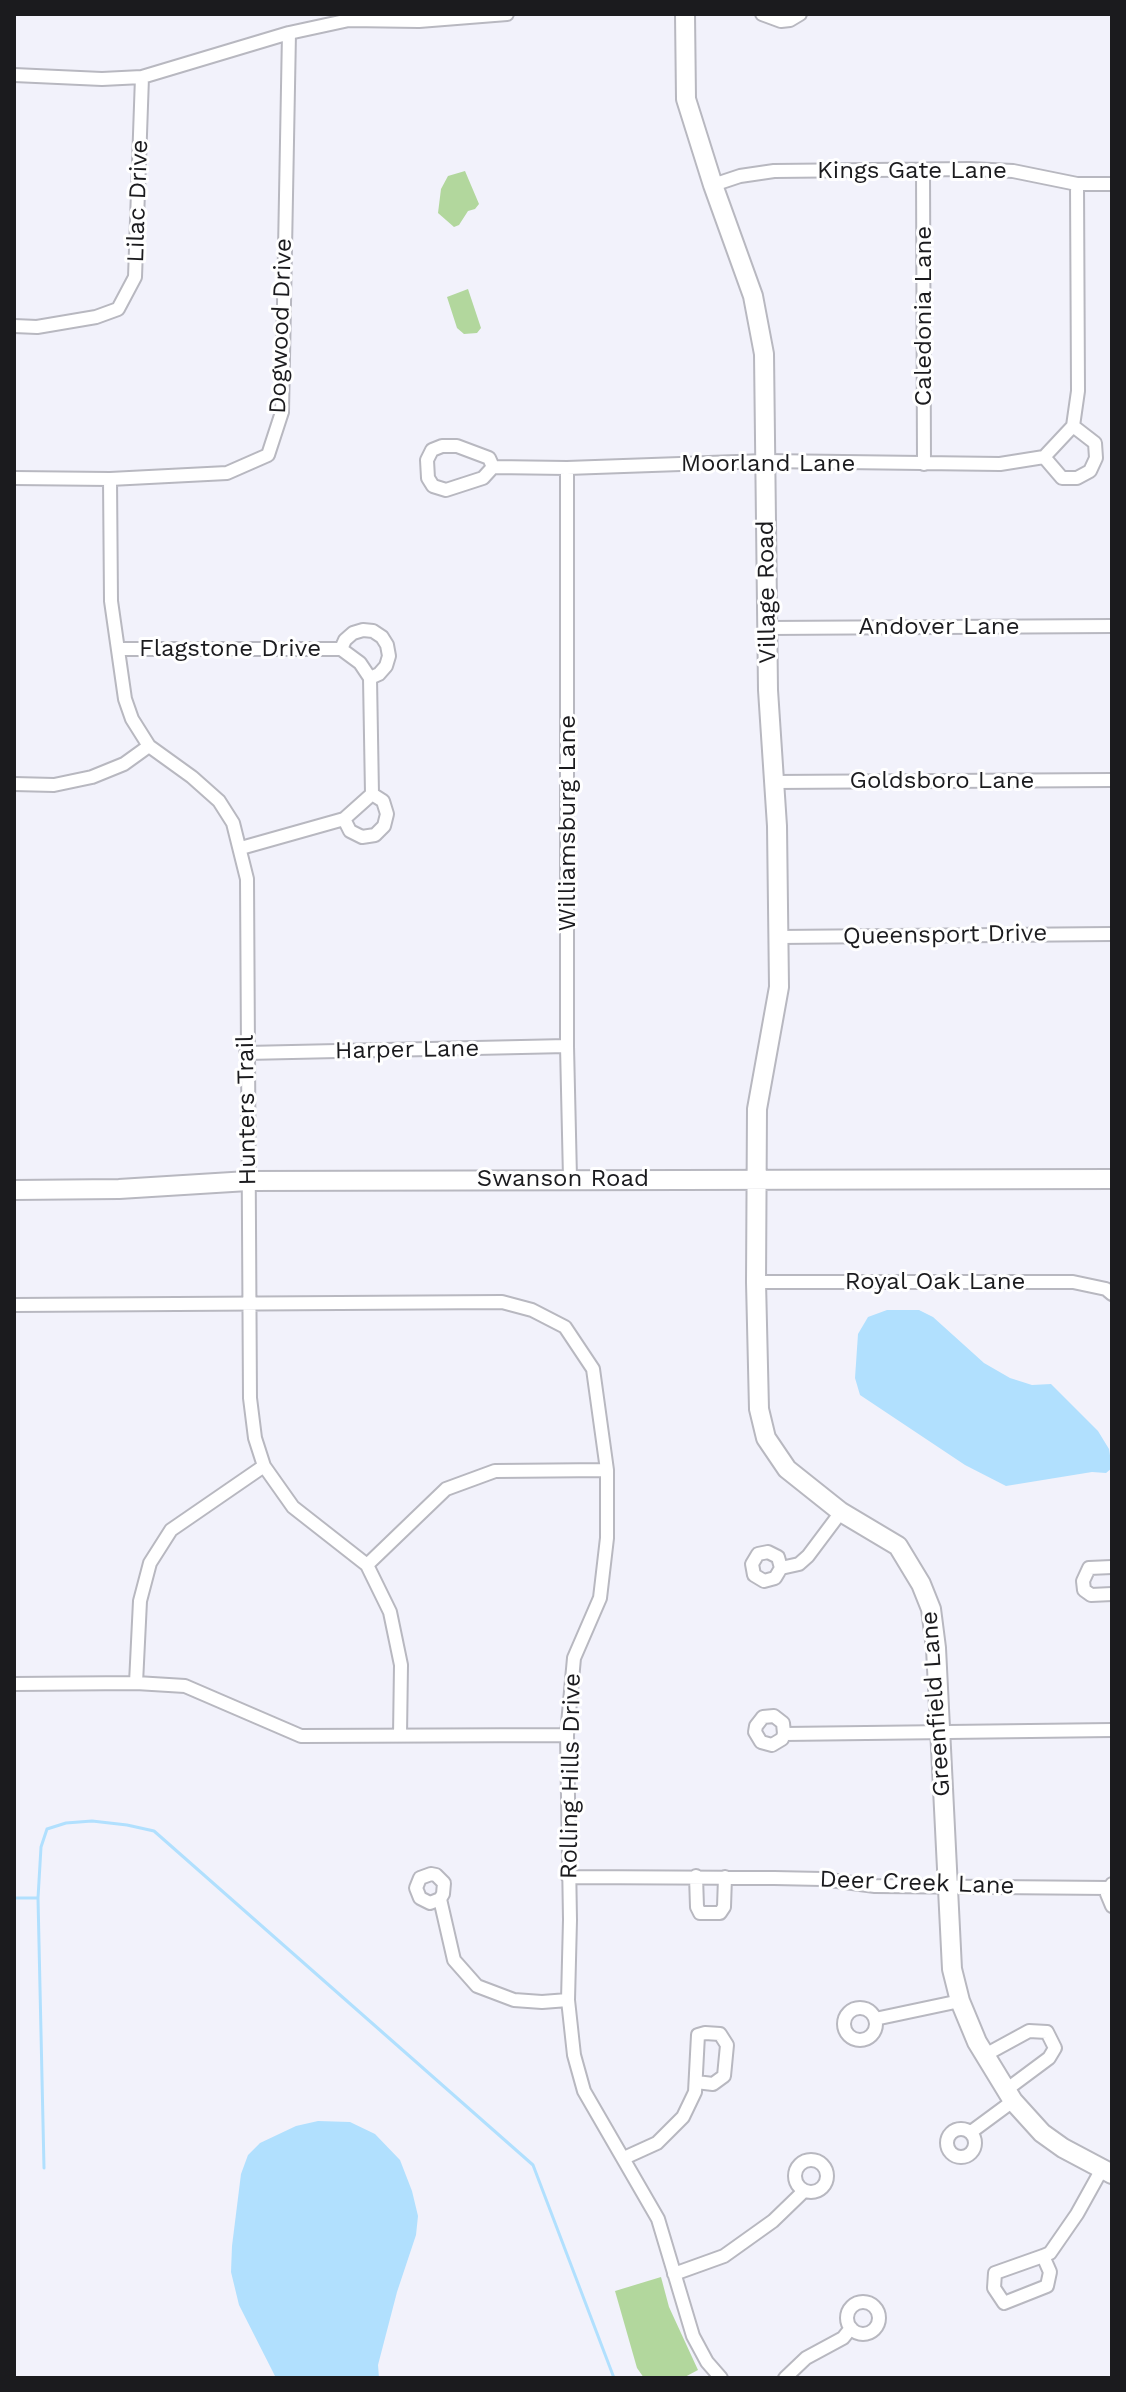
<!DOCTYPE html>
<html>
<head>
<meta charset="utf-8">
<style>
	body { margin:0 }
	#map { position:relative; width:1126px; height:2392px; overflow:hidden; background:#f2f2fb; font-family:"Work Sans",sans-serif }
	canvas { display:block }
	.frame { position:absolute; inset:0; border:16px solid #1b1b1e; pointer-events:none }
</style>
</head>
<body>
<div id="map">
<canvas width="1126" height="2392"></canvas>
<div class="frame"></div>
</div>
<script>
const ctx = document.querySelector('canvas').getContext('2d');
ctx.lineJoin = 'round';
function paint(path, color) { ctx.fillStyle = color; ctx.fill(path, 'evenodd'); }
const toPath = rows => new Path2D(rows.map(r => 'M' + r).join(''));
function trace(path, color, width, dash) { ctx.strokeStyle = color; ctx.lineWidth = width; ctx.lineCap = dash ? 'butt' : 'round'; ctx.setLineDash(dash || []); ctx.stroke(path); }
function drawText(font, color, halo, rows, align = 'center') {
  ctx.font = font + ' "Work Sans",sans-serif'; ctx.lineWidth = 6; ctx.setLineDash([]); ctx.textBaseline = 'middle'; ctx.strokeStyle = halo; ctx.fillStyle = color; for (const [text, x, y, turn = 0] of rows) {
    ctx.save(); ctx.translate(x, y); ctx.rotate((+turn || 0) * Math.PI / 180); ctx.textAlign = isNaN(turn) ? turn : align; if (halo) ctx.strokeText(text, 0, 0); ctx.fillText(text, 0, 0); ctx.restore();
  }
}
paint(toPath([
	[465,171,479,204,475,209,468,211,459,225,454,227,438,213,441,189,448,176],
	[468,289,481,328,477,333,464,334,457,328,447,297],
	[661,2277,669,2307,698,2370,683,2378,644,2378,637,2368,615,2291]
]), '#b2d79d');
paint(toPath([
	[887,1310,919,1310,933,1317,984,1363,1010,1378,1032,1385,1051,1384,1098,1431,1109,1449,1112,1468,1106,1473,1092,1472,1006,1486,965,1465,860,1395,855,1378,858,1334,868,1317],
	[318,2121,350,2122,375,2134,400,2160,412,2191,418,2216,416,2235,397,2292,378,2365,379,2378,276,2378,239,2305,231,2272,232,2246,241,2174,248,2155,260,2143,296,2126]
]), '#b1e0fe');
trace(toPath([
	[14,1898,38,1898,41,1847,47,1829,66,1823,92,1821,127,1825,154,1831,533,2165,614,2378],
	[38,1898,44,2168]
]), '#b1e0fe', 3);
const street = toPath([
	[762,14,781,21,790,20,800,14],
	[14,75,102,79,142,77,289,33,349,20,419,21,507,14],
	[923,169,924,464],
	[713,185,740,176,774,171,970,169,1013,171,1077,184,1112,184],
	[14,326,37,327,96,317,118,309,135,277,142,77],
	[1044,457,1062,478,1077,478,1090,471,1096,458,1095,443,1073,426],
	[493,467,489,458,457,446,442,446,432,450,427,460,428,478,433,486,446,490,483,478,493,467,567,468,765,461,1000,464,1044,457,1073,426,1078,391,1077,184],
	[567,468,567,1046,570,1178],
	[14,478,110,479,227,473,268,455,282,412,289,33],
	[110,479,111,601,125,699,132,719,149,746,192,777,219,801,233,823,247,879,250,1398,255,1438,264,1466,293,1507,367,1565,390,1612,401,1665,400,1735],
	[767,628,1112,626],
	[119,649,341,649,360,663,370,678,372,794,344,819,241,848],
	[341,649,345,640,353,633,363,630,373,631,382,637,387,645,389,656,386,666,379,674,370,678],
	[772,782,1112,780],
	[14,784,54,785,92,777,124,764,149,746],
	[344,819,350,831,362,837,375,835,384,826,387,814,383,801,372,794],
	[778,937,1112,934],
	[246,1053,567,1046],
	[756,1282,1073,1282,1106,1289,1112,1294],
	[14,1305,502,1302,532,1310,565,1327,593,1369,607,1470,607,1538,600,1598,574,1658,567,1735,570,1920,568,2000,574,2055,584,2091,658,2219,693,2336,707,2362,721,2378],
	[367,1565,446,1489,495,1471,607,1470],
	[1112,1567,1089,1568,1083,1581,1084,1590,1091,1595,1112,1594],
	[781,1568,778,1557,768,1552,758,1554,752,1564,754,1575,764,1581,775,1578,781,1568,799,1564,808,1556,841,1512],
	[136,1683,140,1601,150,1563,171,1530,264,1466],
	[14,1684,136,1683,185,1686,301,1736,567,1735],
	[784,1734,783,1723,774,1716,763,1717,756,1726,755,1732,761,1742,772,1745,782,1739,784,1734,1112,1730],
	[696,1876,697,1907,700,1913,720,1913,724,1907,725,1877],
	[568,1877,774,1878,822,1879,875,1886,1109,1888],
	[1112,1884,1107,1894,1112,1906],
	[440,1899,430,1903,420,1898,416,1888,420,1878,431,1874,436,1875,444,1883,443,1894,440,1899,454,1960,477,1986,514,2000,542,2002,568,2000],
	'844 2024a16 16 0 1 1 32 0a16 16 0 1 1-32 0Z',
	[875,2019,960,2001],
	[985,2055,1029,2031,1047,2032,1055,2048,1049,2058,1006,2090],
	'947 2143a14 14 0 1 1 28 0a14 14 0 1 1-28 0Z',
	[971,2132,1013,2101],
	[624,2158,657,2143,683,2117,695,2092,698,2035,705,2033,720,2034,727,2045,724,2076,713,2084,696,2082],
	'795 2176a16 16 0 1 1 32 0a16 16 0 1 1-32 0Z',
	[1043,2256,1050,2272,1047,2286,1004,2303,994,2288,995,2273,1043,2256,1050,2253,1077,2214,1102,2169],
	[674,2274,724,2256,773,2221,804,2191],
	'847 2318a16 16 0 1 1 32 0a16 16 0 1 1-32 0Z',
	[785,2378,806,2358,843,2338,851,2328]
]);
const secondary = toPath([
	[685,14,686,99,713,185,753,296,764,354,768,690,777,826,779,987,757,1109,756,1282,759,1409,766,1438,787,1469,841,1512,898,1546,921,1584,931,1609,936,1648,952,1969,960,2001,977,2042,1013,2101,1042,2133,1063,2148,1112,2174],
	[14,1190,119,1189,248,1181,1112,1179]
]);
trace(street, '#b8b8c0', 16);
trace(secondary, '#b8b8c0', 22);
trace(street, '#fff', 12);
trace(secondary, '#fff', 18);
drawText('24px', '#1b1b1e', '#fff', [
	["Kings Gate Lane",912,171],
	["Lilac Drive",138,201,-88],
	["Caledonia Lane",924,316,-90],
	["Dogwood Drive",281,326,-88],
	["Moorland Lane",768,464],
	["Village Road",767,592,-91],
	["Andover Lane",939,627],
	["Flagstone Drive",230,649],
	["Goldsboro Lane",942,781],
	["Williamsburg Lane",568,823,-90],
	["Queensport Drive",945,935,-1],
	["Harper Lane",407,1050,-1],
	["Hunters Trail",247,1110,-91],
	["Swanson Road",563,1179],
	["Royal Oak Lane",935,1282],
	["Greenfield Lane",936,1704,-94],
	["Rolling Hills Drive",571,1776,-89],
	["Deer Creek Lane",917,1883,2]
]);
</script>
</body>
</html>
